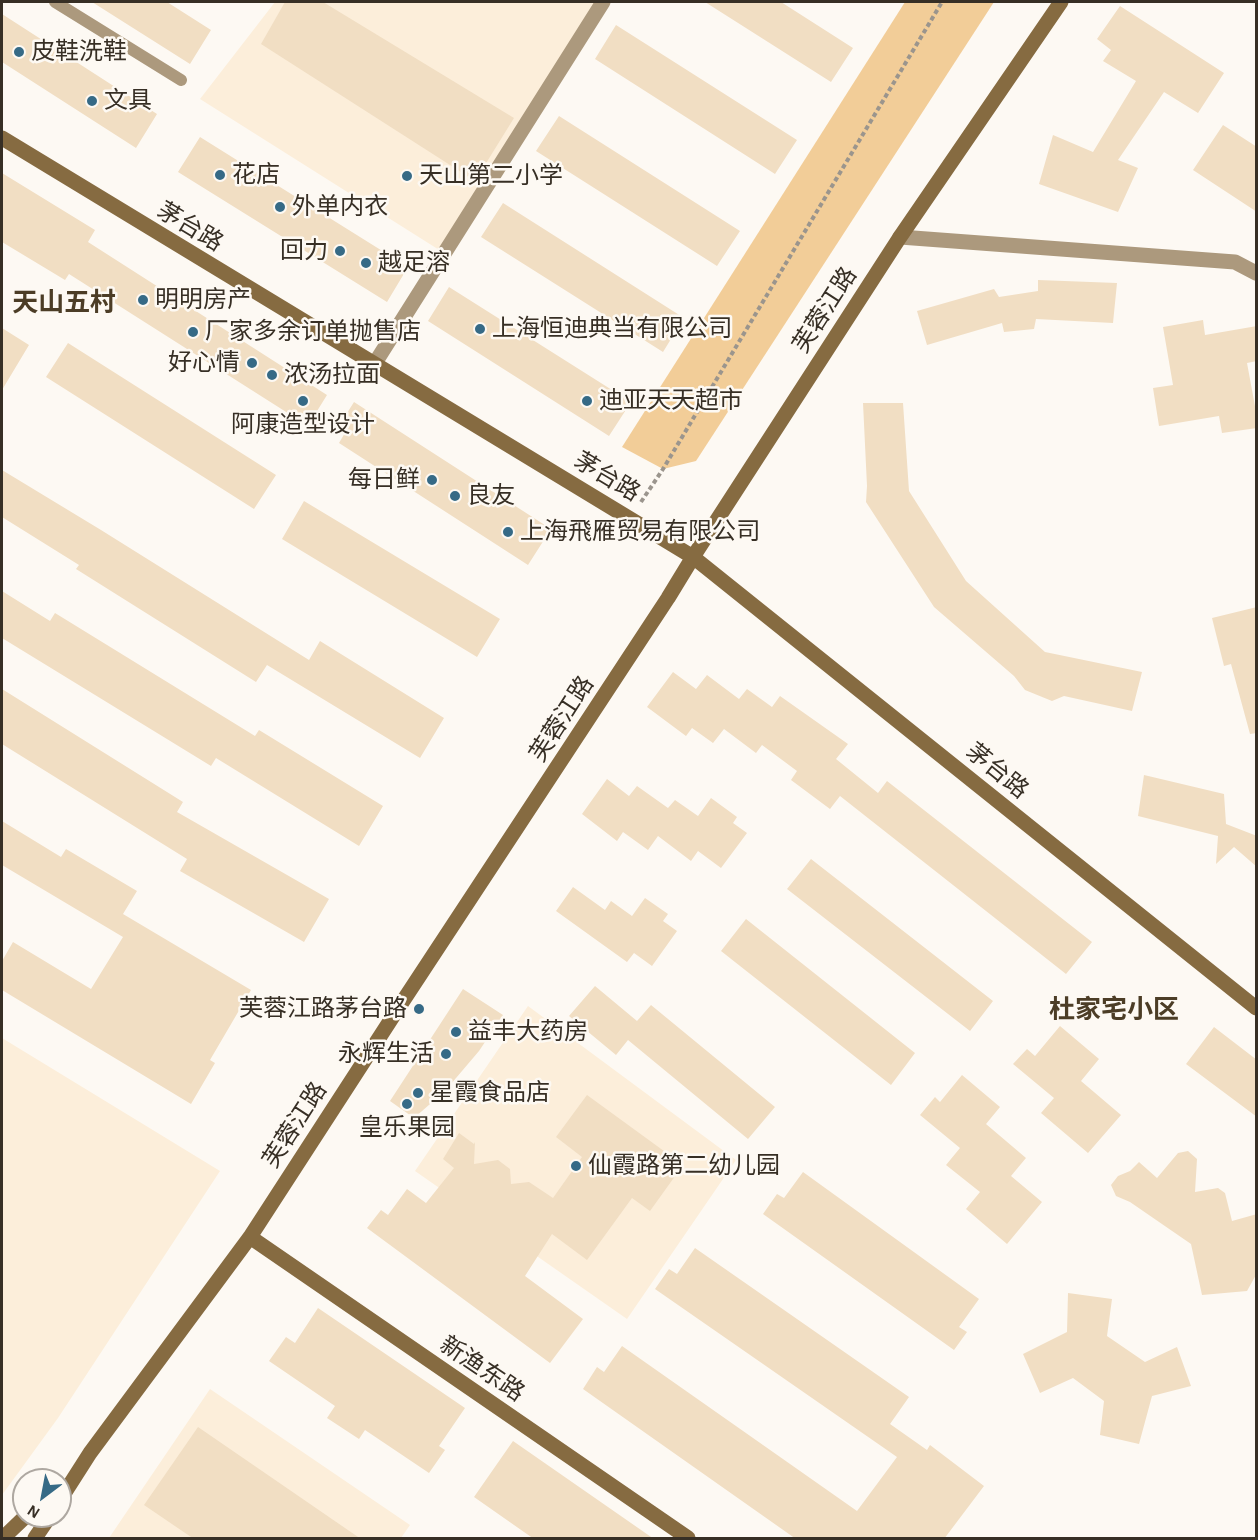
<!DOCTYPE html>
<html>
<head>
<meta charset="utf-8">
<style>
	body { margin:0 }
	#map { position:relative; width:1258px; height:1540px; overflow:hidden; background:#fdf9f3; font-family:"Alegreya Sans",sans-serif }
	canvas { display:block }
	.frame { position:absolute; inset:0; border:3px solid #372f25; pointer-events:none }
	.north { position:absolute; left:12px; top:1468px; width:60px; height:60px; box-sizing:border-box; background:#fdf9f3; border:2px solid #aea8a1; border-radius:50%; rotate:212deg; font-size:16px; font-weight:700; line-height:24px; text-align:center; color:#372f25 }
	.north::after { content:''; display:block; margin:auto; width:21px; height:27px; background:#366a86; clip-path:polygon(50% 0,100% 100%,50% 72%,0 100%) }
</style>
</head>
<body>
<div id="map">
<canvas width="1258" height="1540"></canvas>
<div class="frame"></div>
<div class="north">N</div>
</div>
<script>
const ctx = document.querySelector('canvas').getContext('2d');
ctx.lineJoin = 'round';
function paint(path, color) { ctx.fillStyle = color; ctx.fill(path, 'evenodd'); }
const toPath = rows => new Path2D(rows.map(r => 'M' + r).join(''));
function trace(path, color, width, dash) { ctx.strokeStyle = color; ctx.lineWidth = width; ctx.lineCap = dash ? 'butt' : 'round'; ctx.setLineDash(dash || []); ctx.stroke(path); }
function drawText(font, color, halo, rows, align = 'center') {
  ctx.font = font + ' "Alegreya Sans","Noto Sans SC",sans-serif'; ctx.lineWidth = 5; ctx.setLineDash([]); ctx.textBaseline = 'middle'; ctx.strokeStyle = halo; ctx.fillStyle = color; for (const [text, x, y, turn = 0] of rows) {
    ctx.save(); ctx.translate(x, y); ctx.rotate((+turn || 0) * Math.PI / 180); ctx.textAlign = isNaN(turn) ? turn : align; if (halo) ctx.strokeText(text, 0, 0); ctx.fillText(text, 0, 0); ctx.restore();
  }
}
paint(toPath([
	[275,2,603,2,444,253,200,99],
	[528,1006,736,1160,627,1319,415,1171],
	[2,1038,220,1171,58,1418,2,1495],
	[210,1389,410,1525,401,1538,109,1538]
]), '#fceeda');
paint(toPath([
	[905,2,994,2,696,461,663,469,622,447]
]), '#f2cd98');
paint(toPath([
	[92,2,167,2,211,30,190,64],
	[285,2,323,2,514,118,475,181,261,44],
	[705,2,781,2,853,48,831,82],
	[1120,6,1224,73,1198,113,1164,92,1118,160,1138,168,1118,212,1039,184,1053,135,1093,152,1136,81,1103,61,1111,50,1097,39],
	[2,14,157,114,136,148,2,62],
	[616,25,797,140,775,174,595,59],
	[559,116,740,231,717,266,536,151],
	[1223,125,1257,147,1257,212,1193,170],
	[200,137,408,267,387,302,178,172],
	[2,173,95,230,88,242,327,395,309,424,306,422,305,424,69,274,65,280,2,242],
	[503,203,684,318,663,352,481,237],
	[1038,280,1117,283,1113,323,1036,319,1034,329,1004,332,1002,323,927,345,917,311,994,289,999,297,1038,291],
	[449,287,631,402,609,436,428,321],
	[1203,320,1205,335,1257,326,1257,361,1247,363,1257,417,1257,428,1222,433,1219,416,1159,426,1153,388,1173,385,1163,327],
	[2,328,29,345,2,390],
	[68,343,276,475,254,509,46,377],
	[354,402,551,529,528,565,339,443,349,426,342,421],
	[863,403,903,403,909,491,966,581,1045,652,1142,672,1132,711,1064,696,1052,701,1025,690,1014,676,934,607,866,502,867,486],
	[2,470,101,530,309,660,320,641,444,718,420,758,267,665,256,682,76,569,79,565,2,517],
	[304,501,500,619,477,657,282,539],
	[2,591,50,621,55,613,255,736,259,730,383,806,359,846,216,758,211,766,2,638],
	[1257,607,1257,733,1250,734,1231,664,1224,666,1212,618],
	[673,672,696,689,707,675,739,699,747,689,772,707,780,696,848,744,836,759,878,793,887,781,1092,942,1066,974,840,796,830,809,791,780,797,771,762,745,756,753,724,729,713,743,692,728,686,736,647,707],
	[2,689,183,802,177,812,329,899,304,942,180,871,187,859,2,744],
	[1144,775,1224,794,1226,824,1257,836,1257,867,1234,847,1216,864,1218,836,1138,816],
	[607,779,629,796,637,786,668,808,675,800,698,816,711,798,737,817,733,823,747,833,721,868,698,851,691,861,658,836,648,850,623,832,617,841,582,814],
	[2,821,61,857,66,849,137,891,123,914,251,990,210,1060,215,1063,191,1104,2,990,2,961,13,942,91,989,123,937,2,865],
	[811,859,993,1001,970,1031,787,889],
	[573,887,605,910,611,901,632,916,645,898,668,914,663,921,677,931,652,966,634,953,627,962,556,911],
	[746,919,915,1053,891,1085,721,951],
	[595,986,637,1021,651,1005,775,1107,748,1139,628,1040,616,1055,569,1016],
	[463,989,503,1015,479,1051,445,1091,414,1118,390,1101],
	[1060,1026,1099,1059,1081,1081,1121,1115,1088,1153,1041,1113,1054,1098,1013,1064,1027,1049,1035,1056],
	[1214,1027,1257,1060,1257,1117,1186,1064],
	[962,1075,1000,1107,986,1124,1026,1158,1011,1176,1042,1202,1007,1244,966,1209,980,1192,946,1165,960,1148,920,1115,935,1097,940,1102],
	[587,1095,668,1154,662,1161,678,1172,650,1211,632,1198,587,1260,552,1234,525,1276,583,1319,550,1363,367,1228,381,1210,388,1215,407,1189,426,1203,454,1168,443,1159,459,1133,474,1144,475,1142,474,1164,498,1160,510,1169,511,1184,529,1182,553,1198,582,1157,556,1137],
	[1188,1151,1197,1159,1195,1192,1218,1188,1225,1193,1232,1221,1257,1214,1257,1273,1247,1291,1202,1295,1191,1244,1130,1202,1116,1196,1111,1185,1118,1176,1130,1171,1139,1162,1157,1178,1178,1153],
	[803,1172,979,1299,959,1327,967,1332,954,1350,763,1214,777,1194,784,1198],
	[695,1248,909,1397,890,1424,927,1450,930,1445,984,1486,944,1539,796,1539,583,1389,597,1367,604,1372,622,1346,857,1511,897,1457,655,1289,669,1269,677,1274],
	[1068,1293,1112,1299,1107,1336,1145,1362,1177,1347,1191,1386,1152,1396,1139,1444,1100,1435,1104,1401,1073,1378,1040,1393,1023,1354,1067,1332],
	[318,1308,465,1408,439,1446,445,1450,429,1473,365,1430,359,1439,327,1418,335,1406,269,1361,286,1337,295,1343],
	[198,1427,361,1539,194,1539,144,1505],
	[513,1441,654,1539,534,1539,474,1497]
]), '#f1dec3');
trace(toPath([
	[641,502,663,469,942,2]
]), '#9b958d', 4, [4.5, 3]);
trace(toPath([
	[55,2,181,80]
]), '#ac997d', 12);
trace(toPath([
	[900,237,1235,262,1256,273],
	[375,363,603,2]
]), '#ac997d', 15);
trace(toPath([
	[2,138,693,557,1256,1008],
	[250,1237,688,1538],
	[60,1500,90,1453,250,1237,403,1001,668,598,693,557,900,237,1061,2],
	[3,1538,26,1516],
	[35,1538,50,1516]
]), '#866b41', 15);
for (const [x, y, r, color] of [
	[19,52,6,"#366a86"],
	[92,101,6,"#366a86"],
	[220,175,6,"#366a86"],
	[407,176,6,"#366a86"],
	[280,207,6,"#366a86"],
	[340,251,6,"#366a86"],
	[366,263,6,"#366a86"],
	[143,300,6,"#366a86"],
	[480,329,6,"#366a86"],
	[193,332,6,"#366a86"],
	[252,363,6,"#366a86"],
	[272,375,6,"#366a86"],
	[303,401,6,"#366a86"],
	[587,401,6,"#366a86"],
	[432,480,6,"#366a86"],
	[455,496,6,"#366a86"],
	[508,532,6,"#366a86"],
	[419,1009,6,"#366a86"],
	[456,1032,6,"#366a86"],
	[446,1054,6,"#366a86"],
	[418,1093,6,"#366a86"],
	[407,1104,6,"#366a86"],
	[576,1166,6,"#366a86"]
]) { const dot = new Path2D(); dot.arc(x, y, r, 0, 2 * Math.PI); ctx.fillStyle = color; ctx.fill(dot); trace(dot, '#fdf9f3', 2); }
drawText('24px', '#372f25', '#fdf9f3', [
	["皮鞋洗鞋",31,52],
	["文具",104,101],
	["花店",232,175],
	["天山第二小学",419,176],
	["外单内衣",292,207],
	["回力",328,251,"right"],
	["越足溶",378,263],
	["明明房产",155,300],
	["上海恒迪典当有限公司",492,329],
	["厂家多余订单抛售店",205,332],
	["好心情",240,363,"right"],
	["浓汤拉面",284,375],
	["迪亚天天超市",599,401],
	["阿康造型设计",303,425,"center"],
	["每日鲜",420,480,"right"],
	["良友",467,496],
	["上海飛雁贸易有限公司",520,532],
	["芙蓉江路茅台路",407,1009,"right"],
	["益丰大药房",468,1032],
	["永辉生活",434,1054,"right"],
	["星霞食品店",430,1093],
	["皇乐果园",407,1128,"center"],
	["仙霞路第二幼儿园",588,1166]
], 'left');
drawText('24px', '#372f25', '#fdf9f3', [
	["茅台路",190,227,31],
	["芙蓉江路",825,310,-57],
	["茅台路",607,477,31],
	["芙蓉江路",562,719,-57],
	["茅台路",997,771,39],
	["芙蓉江路",295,1125,-57],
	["新渔东路",482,1369,34]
]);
drawText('bold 26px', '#4c3d26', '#fdf9f3', [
	["天山五村",64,303],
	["杜家宅小区",1114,1010]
]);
</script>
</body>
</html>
